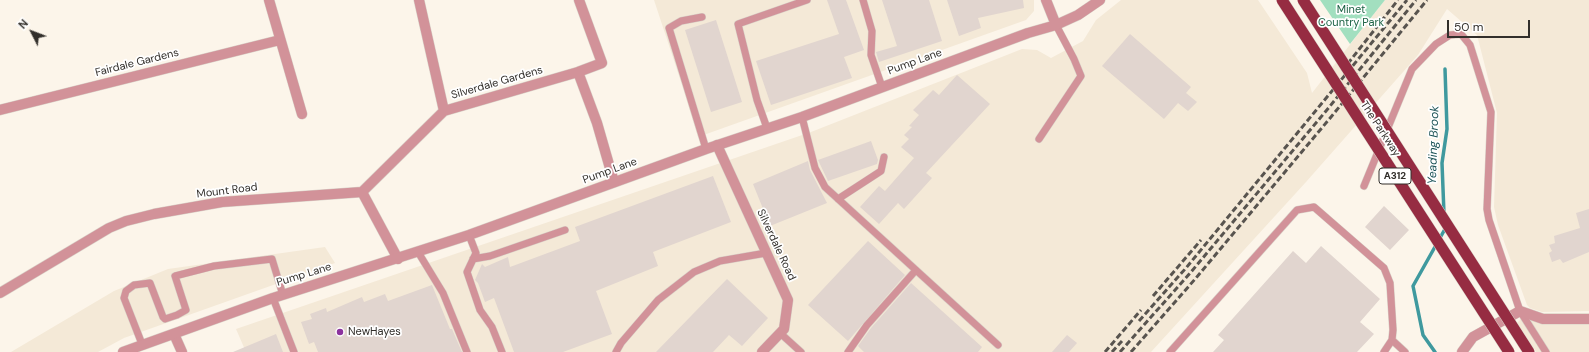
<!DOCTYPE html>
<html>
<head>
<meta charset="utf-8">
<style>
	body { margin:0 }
	#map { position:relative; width:1589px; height:352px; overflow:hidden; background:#fcf5ea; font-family:"DM Sans",sans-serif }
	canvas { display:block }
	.north { position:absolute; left:12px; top:12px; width:40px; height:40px; -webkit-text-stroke:3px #fff; paint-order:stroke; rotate:312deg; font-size:11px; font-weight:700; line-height:16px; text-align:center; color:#322f2b }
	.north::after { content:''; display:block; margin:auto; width:14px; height:18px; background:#322f2b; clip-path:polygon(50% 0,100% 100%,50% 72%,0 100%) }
	.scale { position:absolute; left:1447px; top:20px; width:83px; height:18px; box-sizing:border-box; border:2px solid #322f2b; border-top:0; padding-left:5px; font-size:12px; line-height:14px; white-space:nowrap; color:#322f2b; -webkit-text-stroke:3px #fff; paint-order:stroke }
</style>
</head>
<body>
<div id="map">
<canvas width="1589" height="352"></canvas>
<div class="north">N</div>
<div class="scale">50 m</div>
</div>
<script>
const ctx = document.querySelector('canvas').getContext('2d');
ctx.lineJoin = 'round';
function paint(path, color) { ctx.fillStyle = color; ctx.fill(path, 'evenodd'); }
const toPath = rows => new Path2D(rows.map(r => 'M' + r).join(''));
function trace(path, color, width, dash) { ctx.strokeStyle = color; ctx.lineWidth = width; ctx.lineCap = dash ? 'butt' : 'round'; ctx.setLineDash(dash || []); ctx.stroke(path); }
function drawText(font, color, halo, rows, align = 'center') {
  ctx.font = font + ' "DM Sans",sans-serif'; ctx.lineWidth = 3.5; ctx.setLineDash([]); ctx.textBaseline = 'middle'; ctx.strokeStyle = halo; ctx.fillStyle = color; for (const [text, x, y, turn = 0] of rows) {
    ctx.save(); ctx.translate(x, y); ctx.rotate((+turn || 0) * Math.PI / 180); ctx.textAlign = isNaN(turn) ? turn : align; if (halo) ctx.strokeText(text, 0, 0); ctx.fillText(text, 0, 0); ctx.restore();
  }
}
paint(toPath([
	[654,0,1034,0,1034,11,1026,20,698,137,683,88],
	[1121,0,1258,0,1307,73,1312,93,1385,0,1589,0,1589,311,1542,312,1530,308,1527,305,1498,225,1494,207,1497,113,1477,35,1447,9,1418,55,1306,182,1151,352,246,352,236,329,811,132,1022,49,1037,50,1051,58,1083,41,1096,20],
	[325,247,335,263,124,338,98,352,11,352,114,291,168,269],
	[1527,313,1589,313,1589,352,1536,352,1517,323]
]), '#f4e9d7');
paint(toPath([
	[1320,0,1385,0,1350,44]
]), '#a2dfbf');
trace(toPath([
	[1444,214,1442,163,1447,129,1445,69],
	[1435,352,1423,335,1413,286,1445,229,1444,226]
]), '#3f999e', 3.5);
paint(toPath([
	[827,0,846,0,864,50,844,57,852,78,771,105,756,61,839,34],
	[882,0,929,0,942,41,879,62,876,52,897,46],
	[947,0,1023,0,1024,8,978,18,981,28,959,36],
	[716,20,742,102,711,112,685,30],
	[1130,34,1191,87,1186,93,1197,102,1188,111,1178,103,1164,119,1102,66],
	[957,75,990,104,926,173,932,178,904,209,898,203,879,224,860,207,879,186,885,191,914,158,901,147,909,139,904,135,912,127,909,126,919,115,913,110,933,90,939,95],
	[871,141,878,160,877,164,828,181,818,160],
	[808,161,810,170,827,203,770,226,753,184],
	[713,176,731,222,653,252,658,266,596,291,612,334,563,352,514,352,494,298,485,302,478,283,475,280,482,264,485,267,508,257,510,267,580,241,575,227],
	[1384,206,1409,230,1390,250,1365,227],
	[1589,209,1589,252,1563,263,1560,259,1552,262,1549,253,1552,251,1549,245,1555,243,1554,236,1580,228,1576,213],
	[868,241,905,275,848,341,808,305],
	[1321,246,1380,299,1360,322,1374,334,1357,352,1213,352,1224,340,1218,335,1293,251,1306,263],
	[727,279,768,318,742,346,729,335,713,352,656,352],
	[911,283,982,347,978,352,864,352,858,346,871,328],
	[432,285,450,329,452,329,462,352,318,352,314,342,309,344,301,322,312,319,310,314,326,308,327,312,362,297,364,302,385,294,388,301],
	[276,334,283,352,233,352],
	[1067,335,1077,343,1069,352,1052,352]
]), '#e1d5cf');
const service = toPath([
	[863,0,872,31,871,55,882,87],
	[702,17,681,21,669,28,706,149],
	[802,117,815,168,825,187,998,345],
	[767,128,757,100,738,24,807,0],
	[1039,139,1081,76,1074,59,1056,25],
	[1364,186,1412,69,1436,44,1450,35,1461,34,1470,45,1491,112,1487,209,1489,220,1520,311,1546,352],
	[838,199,881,171,884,157],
	[469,235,476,253,467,272,480,310,492,327,502,352],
	[418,252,443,293,467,352],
	[473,259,490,256,565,230],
	[273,298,294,352],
	[780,333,801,352],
	[1392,340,1405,352],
	[142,344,124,298,126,291,134,285,150,283,163,317,165,319,177,315,186,310,175,276,214,266,272,259,283,295],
	[616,352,621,343,658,300,694,272,720,261,766,253],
	[848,352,867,325,916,270],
	[1170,352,1297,210,1314,207,1384,268,1390,283,1393,330,1392,340,1384,352]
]);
const minor = toPath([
	[269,0,302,114],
	[419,0,444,111,578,72,602,63,579,0],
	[578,72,597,123,614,182],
	[0,110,280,40],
	[717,145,788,300,784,329,762,352],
	[362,192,398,259],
	[0,293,109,228,126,221,154,214,222,202,362,192,444,111],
	[174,334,182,352],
	[1462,352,1473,337,1520,311,1543,319,1589,319]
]);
const tertiary = toPath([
	[1046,0,1056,25],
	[123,352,273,298,469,235,706,149,802,117,1028,33,1056,25,1078,15,1100,0]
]);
trace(service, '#d8d1c8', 8);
trace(minor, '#d8d1c8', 11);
trace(tertiary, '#d8d1c8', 11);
trace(service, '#d29299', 7);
trace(minor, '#d29299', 10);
trace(tertiary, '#d29299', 10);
trace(toPath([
	[1342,71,1398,0],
	[1153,296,1201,240],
	[1139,321,1186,268,1407,0],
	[1105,352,1141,310],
	[1112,352,1122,341],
	[1120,352,1191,272,1326,111,1416,0],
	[1131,352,1196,278,1331,117,1427,0]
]), '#58544f', 3, [6, 3]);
const trunkBridge = toPath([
	[1282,0,1509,352],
	[1303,0,1529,352]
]);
trace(trunkBridge, '#d8d1c8', 12, []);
trace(trunkBridge, '#962c42', 11);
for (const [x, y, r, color] of [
	[340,332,4,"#8b329e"]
]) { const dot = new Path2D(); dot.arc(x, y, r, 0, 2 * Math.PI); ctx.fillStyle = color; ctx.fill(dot); trace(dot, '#fff', 1.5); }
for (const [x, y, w] of [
	[1395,176,32]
]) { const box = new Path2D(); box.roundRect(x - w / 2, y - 8, w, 16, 3); ctx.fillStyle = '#fff'; ctx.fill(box); trace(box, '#322f2b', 1); }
drawText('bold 10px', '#322f2b', null, [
	["A312",1395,176]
]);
drawText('11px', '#1e6446', '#fff', [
	["Minet",1351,10],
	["Country Park",1351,23]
]);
drawText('11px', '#322f2b', '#fff', [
	["Pump Lane",915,62,-20],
	["Fairdale Gardens",137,63,-14],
	["Silverdale Gardens",497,83,-16],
	["The Parkway",1380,129,57],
	["Pump Lane",610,171,-20],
	["Mount Road",227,191,-7],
	["Silverdale Road",776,245,65],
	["Pump Lane",304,275,-17]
]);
drawText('11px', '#322f2b', '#fff', [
	["NewHayes",348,332]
], 'left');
drawText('italic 12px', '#1c5357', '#fff', [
	["Yeading Brook",1434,145,-88]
]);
</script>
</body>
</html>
